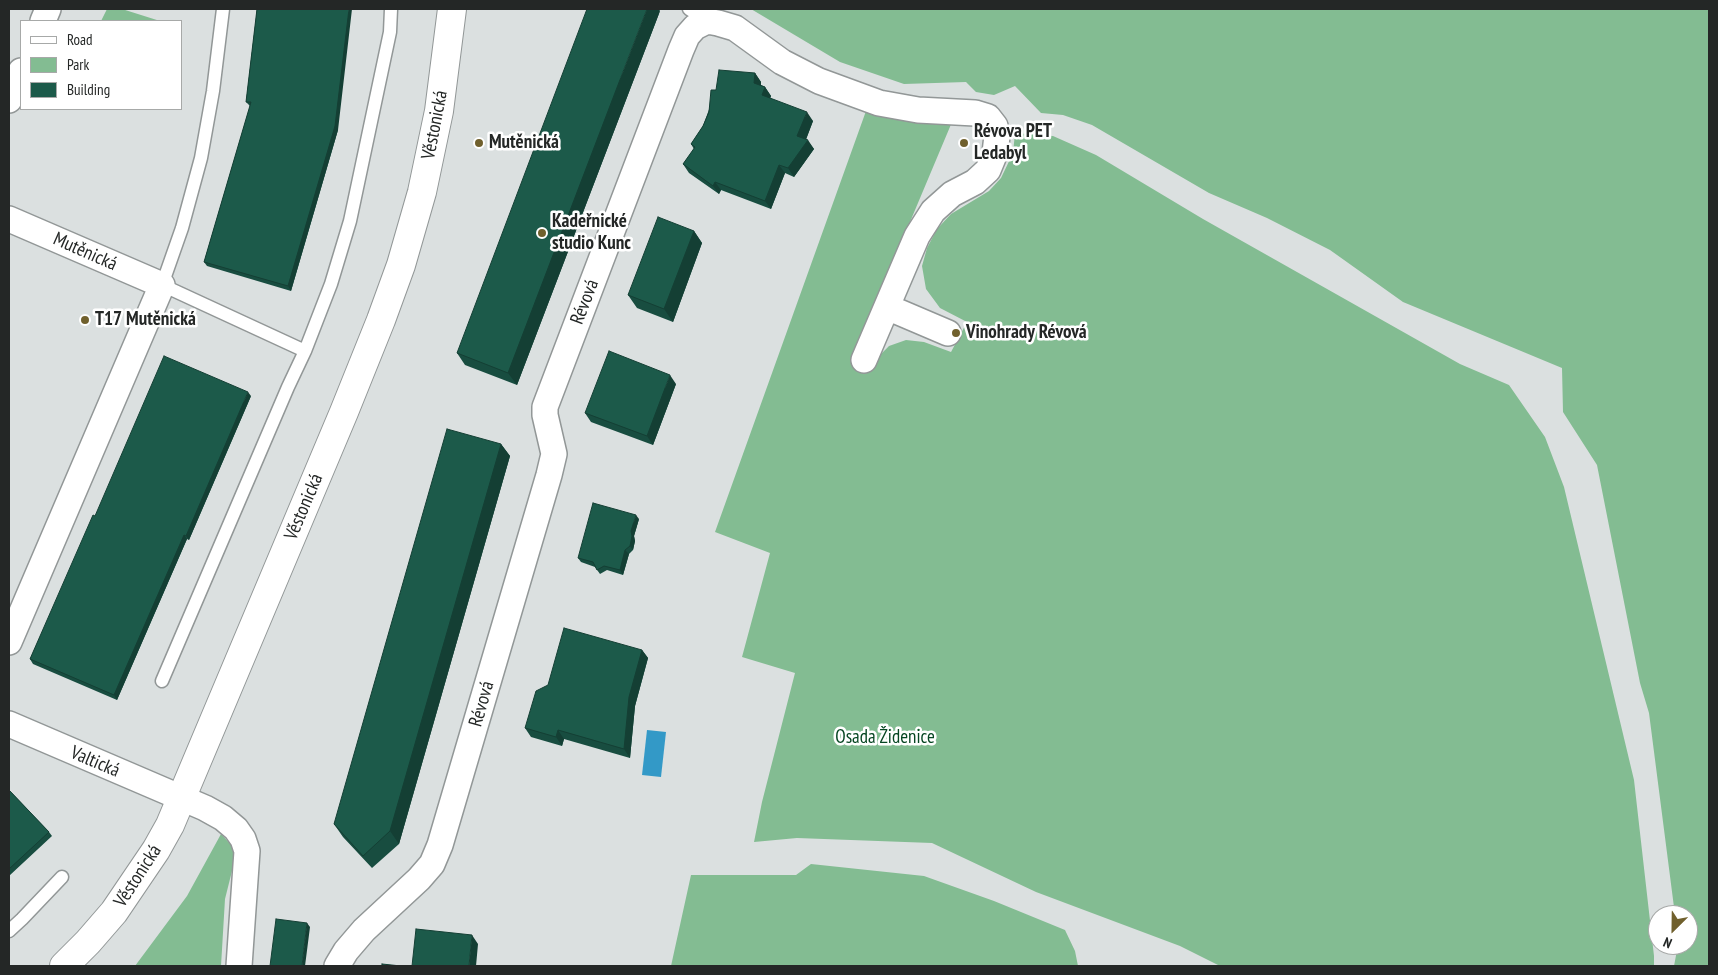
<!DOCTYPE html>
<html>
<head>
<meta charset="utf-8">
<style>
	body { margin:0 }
	#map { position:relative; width:1718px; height:975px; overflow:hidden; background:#dbe0e0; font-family:"PT Sans Narrow",sans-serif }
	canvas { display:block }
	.frame { position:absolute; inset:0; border:10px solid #242726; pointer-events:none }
	.legend { position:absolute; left:20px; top:20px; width:162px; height:90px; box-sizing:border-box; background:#fff; border:1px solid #a7a9a8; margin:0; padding:6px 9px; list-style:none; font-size:15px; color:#242726 }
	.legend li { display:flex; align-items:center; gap:10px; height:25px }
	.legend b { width:25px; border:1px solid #a7a9a8 }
	.north { position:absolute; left:1648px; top:905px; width:50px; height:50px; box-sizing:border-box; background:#fff; border:1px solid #a7a9a8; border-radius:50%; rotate:203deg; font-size:14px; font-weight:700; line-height:20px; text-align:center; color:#242726 }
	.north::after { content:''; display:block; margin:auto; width:18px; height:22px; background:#70602d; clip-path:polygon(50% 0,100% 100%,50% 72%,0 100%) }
</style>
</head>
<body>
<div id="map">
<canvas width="1718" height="975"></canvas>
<div class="frame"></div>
<ul class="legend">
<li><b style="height:6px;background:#fff"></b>Road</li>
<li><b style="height:14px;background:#83bc92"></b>Park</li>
<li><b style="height:14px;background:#1c5a4a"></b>Building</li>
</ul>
<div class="north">N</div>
</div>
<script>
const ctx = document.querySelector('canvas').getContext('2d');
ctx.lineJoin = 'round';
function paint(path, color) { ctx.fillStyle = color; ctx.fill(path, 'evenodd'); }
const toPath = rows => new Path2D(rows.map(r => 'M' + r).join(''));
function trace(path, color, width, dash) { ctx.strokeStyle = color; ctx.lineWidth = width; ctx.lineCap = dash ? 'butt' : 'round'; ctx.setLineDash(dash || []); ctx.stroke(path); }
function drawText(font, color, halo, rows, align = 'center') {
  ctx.font = font + ' "PT Sans Narrow",sans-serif'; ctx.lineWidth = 5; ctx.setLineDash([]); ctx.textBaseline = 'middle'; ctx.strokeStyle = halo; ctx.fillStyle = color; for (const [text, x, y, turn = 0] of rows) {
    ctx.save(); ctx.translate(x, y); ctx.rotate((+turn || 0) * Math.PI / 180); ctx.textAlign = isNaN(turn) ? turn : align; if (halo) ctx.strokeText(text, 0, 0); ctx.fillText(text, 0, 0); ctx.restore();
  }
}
paint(toPath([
	[107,9,122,9,160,21,101,21],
	[751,9,1709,9,1709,966,1674,966,1678,945,1688,945,1688,915,1675,915,1649,713,1640,683,1597,465,1563,412,1562,368,1403,302,1330,250,1267,218,1209,193,1092,125,1063,115,1041,113,1015,86,994,95,976,92,966,82,904,84,840,62],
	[866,111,952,122,852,360,870,368,876,359,889,346,906,340,924,342,951,352,967,322,940,308,926,289,922,266,927,248,937,229,951,214,989,191,1001,178,1013,153,1015,133,1053,136,1096,155,1203,219,1460,364,1509,385,1545,437,1564,487,1634,780,1654,956,1654,966,1220,966,1180,946,1036,892,932,843,797,838,754,842,762,802,795,673,742,657,770,553,715,532],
	[221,834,237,851,225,899,221,966,135,966,187,896],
	[811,864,924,876,994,901,1065,930,1075,951,1078,966,671,966,691,875,796,875]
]), '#83bc92');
paint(toPath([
	[647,730,666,732,661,777,642,775]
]), '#3399c7');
const lane = toPath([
	[223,9,213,91,201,158,182,228,162,285,305,351],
	[689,9,707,21],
	[162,681,288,387,305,351,331,284,350,221,390,32,391,9],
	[9,931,22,919,62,877]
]);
const street = toPath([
	[43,21,48,9],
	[9,100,21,71],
	[9,219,162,285,9,642],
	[887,307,948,333],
	[9,724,205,808,223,818,236,829,243,839,247,851,239,966],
	[337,966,346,951,364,930,419,879,432,864,440,845,549,475,554,454,545,415,545,407,681,50,687,36,695,27,707,21,718,23,735,28,782,62,819,81,879,103,918,110,975,113,988,117,995,126,997,136,995,153,988,170,975,182,952,194,933,211,917,236,864,360]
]);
const secondary = toPath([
	[64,966,88,942,114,912,156,850,170,825,344,412,381,320,401,265,422,192,439,111,452,9]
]);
trace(lane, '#929797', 15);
trace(street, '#929797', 28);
trace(secondary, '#929797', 30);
trace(lane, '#fff', 12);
trace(street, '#fff', 25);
trace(secondary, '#fff', 28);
paint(toPath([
	[257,9,338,130,291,291,207,266,204,262,250,106,246,102],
	[660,11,517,385,465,365,457,353],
	[755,73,761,82,761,85,765,87,771,96,770,98,813,121,806,139,814,149,794,177,785,173,771,209,721,190,719,194,689,173,683,164,694,149,691,144,703,126,716,90],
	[694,231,702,243,673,322,637,308,628,295],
	[676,384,653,445,591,422,585,413],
	[251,396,189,540,187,539,117,700,33,664,30,659,95,516],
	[501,444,510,456,399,844,372,868,343,837,334,824],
	[639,519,634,536,635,541,633,550,629,554,623,575,607,570,600,574,595,567,581,562,578,558],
	[642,650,648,658,635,706,630,758,564,739,562,746,531,737,525,728],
	[9,790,49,832,52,836,9,876]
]), '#184d40');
paint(toPath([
	[349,9,352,9,338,130,291,291,288,286],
	[647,9,659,9,660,11,517,385,508,373],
	[755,73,761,82,760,92,754,83],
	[765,87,771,96,768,104,762,95],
	[807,112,813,121,804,145,797,136],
	[808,140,814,149,794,177,788,168],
	[779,165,785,173,771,209,765,201],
	[715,182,721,190,719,194,713,186],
	[694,231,702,243,673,322,664,309],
	[670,375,676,384,653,445,647,436],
	[248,392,251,396,189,540,186,536],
	[501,444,510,456,399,844,390,831],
	[636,515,639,519,634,536,635,541,633,550,630,546,631,531],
	[184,535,187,539,117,700,114,695],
	[625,550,629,554,623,575,620,570],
	[642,650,648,658,635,706,630,758,624,749,629,697],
	[558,730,564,739,562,746,556,737],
	[307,923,310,927,305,966,302,966],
	[472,935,478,944,476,966,469,966]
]), '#143f34');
const building = toPath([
	[257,9,349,9,335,126,288,286,204,262,251,102,246,102,257,9],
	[587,9,647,9,508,373,457,353,587,9],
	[719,70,755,73,754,83,765,87,762,95,807,112,797,136,808,140,788,168,779,165,765,201,715,182,713,186,683,164,695,147,691,144,703,126,709,112,711,90,716,90,719,70],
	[658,217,694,231,664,309,628,295,658,217],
	[609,351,670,375,647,436,585,413,609,351],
	[164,356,248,392,186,536,184,535,114,695,30,659,93,515,95,516,164,356],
	[447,429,501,444,390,831,363,856,334,824,447,429],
	[593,503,636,515,631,531,632,536,630,546,625,550,620,570,604,566,597,570,593,562,578,558,593,503],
	[564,628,642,650,629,697,624,749,558,730,556,737,525,728,536,691,548,685,564,628],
	[9,790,49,832,9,869,9,790],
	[276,919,307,923,302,966,270,966,276,919],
	[416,929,472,935,469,966,412,966,416,929],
	[382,964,401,966,382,966,382,964]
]);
paint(building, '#1c5a4a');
trace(building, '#143f34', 1);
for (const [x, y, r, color] of [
	[479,143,5,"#70602d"],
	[964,143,5,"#70602d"],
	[542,233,5,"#70602d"],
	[85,320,5,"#70602d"],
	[956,333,5,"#70602d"]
]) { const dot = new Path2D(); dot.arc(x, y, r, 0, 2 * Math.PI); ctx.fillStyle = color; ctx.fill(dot); trace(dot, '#fff', 2); }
drawText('19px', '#242726', '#fff', [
	["Věstonická",435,125,-79],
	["Mutěnická",85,252,24],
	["Révová",585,302,-69],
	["Věstonická",304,507,-67],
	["Révová",482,704,-74],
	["Valtická",95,762,23],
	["Věstonická",138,876,-57]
]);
drawText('bold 19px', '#242726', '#fff', [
	["Révova PET",974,132],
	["Ledabyl",974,154],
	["Mutěnická",489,143],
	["Kadeřnické",552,222],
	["studio Kunc",552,244],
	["T17 Mutěnická",95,320],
	["Vinohrady Révová",966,333]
], 'left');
drawText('19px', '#064622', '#fff', [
	["Osada Židenice",885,738]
]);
</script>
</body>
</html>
